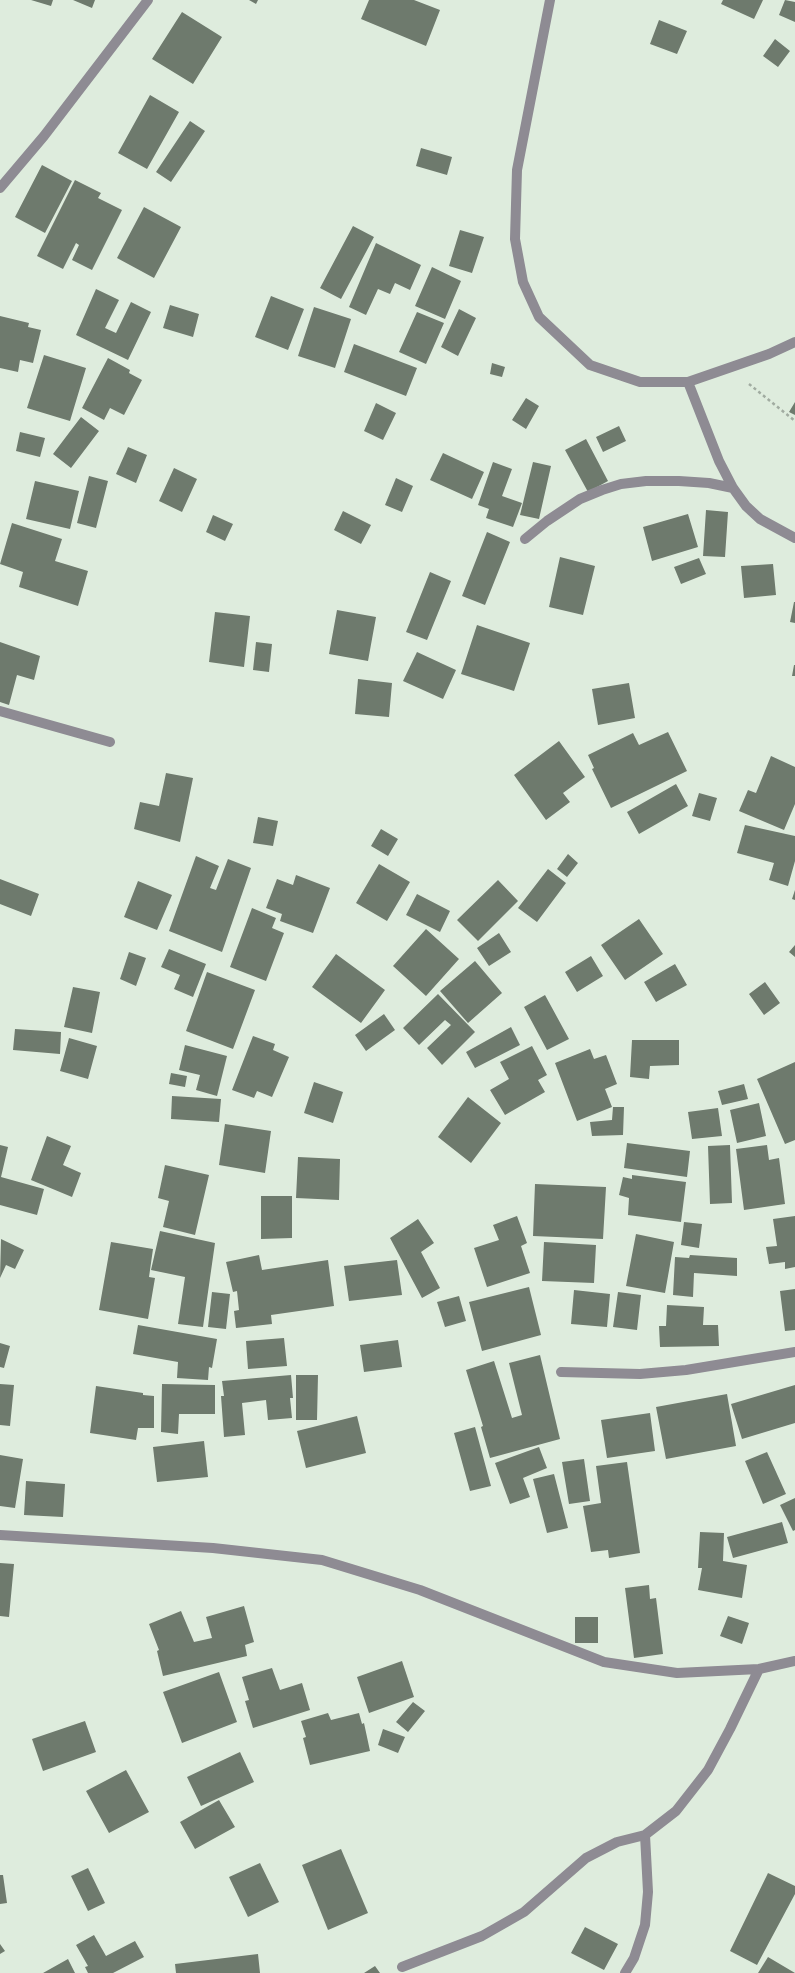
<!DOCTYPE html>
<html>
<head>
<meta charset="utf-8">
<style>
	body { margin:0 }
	canvas { display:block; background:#deecdd }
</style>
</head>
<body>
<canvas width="795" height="1973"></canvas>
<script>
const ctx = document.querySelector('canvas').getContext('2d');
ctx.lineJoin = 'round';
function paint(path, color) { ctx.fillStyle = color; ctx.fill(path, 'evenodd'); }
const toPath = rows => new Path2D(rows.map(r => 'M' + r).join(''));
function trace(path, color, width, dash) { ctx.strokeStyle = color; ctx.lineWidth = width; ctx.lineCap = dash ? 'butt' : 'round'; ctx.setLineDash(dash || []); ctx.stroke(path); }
paint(toPath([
	[31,0,53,0,51,6],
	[73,0,95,0,92,8],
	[249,0,258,0,256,4],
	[369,0,414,0,440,10,426,46,361,19],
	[723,0,763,0,754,19,721,4],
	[785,0,795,2,795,22,779,15],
	[182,12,222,37,193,84,152,59],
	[659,20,687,31,677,54,650,44],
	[775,39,790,51,778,67,763,56],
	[150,95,179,112,147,169,118,153],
	[190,121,205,131,171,182,156,172],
	[421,148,452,157,447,175,416,166],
	[42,165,72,181,45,233,15,217],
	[75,180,101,193,98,198,122,210,92,270,72,260,79,245,76,243,63,269,37,256],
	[144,207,181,227,154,278,117,258],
	[353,226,374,237,341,299,320,288],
	[460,230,484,237,472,273,449,266],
	[376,243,421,265,410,290,395,283,390,294,378,289,366,315,349,307],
	[432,267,461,281,445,319,415,306],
	[96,289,119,300,105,328,116,333,131,302,151,312,128,360,76,335],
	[271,296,304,309,288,350,255,337],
	[170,305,199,314,193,337,163,328],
	[314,307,351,319,335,368,298,356],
	[459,309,476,318,458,356,441,347],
	[417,312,444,323,426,364,399,352],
	[0,316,29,323,28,327,41,330,33,363,20,360,18,372,0,368],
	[354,344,417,368,406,396,344,372],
	[44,355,86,368,70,421,27,408],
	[108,358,130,370,129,373,142,380,124,415,110,408,104,420,82,408],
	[492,363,505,367,502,377,490,374],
	[526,398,539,406,526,429,512,420],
	[795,402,795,415,789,412],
	[376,403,396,413,383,440,364,431],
	[81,417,99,431,71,468,53,454],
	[619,426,626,441,603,452,596,437],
	[20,432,45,438,40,457,16,451],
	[586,439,608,481,588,492,565,450],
	[128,447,147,455,136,483,116,474],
	[443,453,484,472,472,499,430,480],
	[493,462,512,469,502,496,522,503,513,527,486,518,489,509,478,505],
	[533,462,551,466,539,519,520,515],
	[174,468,197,479,182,512,159,501],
	[89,476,108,481,96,528,77,523],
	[396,478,413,486,402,512,385,505],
	[35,481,79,491,70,529,26,519],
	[706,510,728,512,725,557,703,556],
	[343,511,371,525,361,544,334,530],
	[688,514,698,547,652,561,643,527],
	[213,515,233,524,225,541,206,532],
	[12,523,62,539,55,561,88,571,78,606,19,587,23,572,0,564],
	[487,532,510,542,485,605,462,596],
	[560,557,595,566,583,615,549,607],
	[699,558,706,574,681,584,674,567],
	[773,564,776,595,744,598,741,566],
	[430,572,451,581,427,640,406,632],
	[794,602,795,602,795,623,790,622],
	[337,610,376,617,368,661,329,654],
	[215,612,250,616,244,667,209,662],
	[477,625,530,643,514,691,461,674],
	[0,642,40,656,34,680,17,675,9,705,0,702],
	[256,642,272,644,269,672,253,670],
	[417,652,456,670,443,699,403,681],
	[794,665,795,665,795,676,792,676],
	[358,679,392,683,389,717,355,714],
	[629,683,635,718,598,725,592,689],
	[668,732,687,771,611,808,592,769,594,768,588,755,633,733,639,745],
	[559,741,585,777,563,793,570,802,546,820,514,775],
	[771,756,795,767,795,804,784,830,739,811,748,790,756,793],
	[166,773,193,778,180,842,134,829,140,802,159,806],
	[676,784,688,806,639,834,627,812],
	[699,793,717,798,710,821,692,816],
	[258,817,278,821,273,846,253,843],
	[745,825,795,836,795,861,788,886,769,880,774,863,737,853],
	[381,829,398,839,388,856,371,846],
	[568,854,578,863,567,877,557,869],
	[196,856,219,866,210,888,216,890,228,859,251,868,222,952,169,931],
	[379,864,410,882,387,921,356,903],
	[548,869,566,883,537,922,518,908],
	[296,875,330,888,313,933,280,921,282,914,266,908,277,879,293,885],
	[0,879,39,894,31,916,0,904],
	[498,880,518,901,478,941,457,920],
	[138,881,172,895,157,930,124,917],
	[795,890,795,900,792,899],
	[417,894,450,911,440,932,406,915],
	[252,908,276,918,272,928,284,933,266,981,230,967],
	[639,919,663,954,625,980,601,945],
	[426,929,459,959,426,996,393,966],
	[499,933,511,952,489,966,477,948],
	[795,945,795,957,789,952],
	[169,949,206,964,193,997,174,989,180,975,161,967],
	[129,952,146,958,136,986,120,979],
	[336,954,385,990,361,1023,312,987],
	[591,956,603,976,577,992,565,972],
	[475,961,502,993,468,1023,440,991],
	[675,964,687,985,656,1002,644,982],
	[207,972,255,990,233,1049,186,1031],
	[765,982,780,1003,764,1015,749,994],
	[73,987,100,992,92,1033,64,1027],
	[438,994,475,1032,442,1065,427,1048,451,1025,445,1020,419,1045,403,1028],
	[545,995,569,1039,547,1050,524,1007],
	[384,1014,395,1030,366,1051,355,1035],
	[511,1027,520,1045,475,1068,466,1052],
	[15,1029,61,1032,60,1054,13,1050],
	[253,1036,275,1044,273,1050,289,1057,272,1097,257,1091,254,1098,232,1090],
	[69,1038,97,1046,88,1079,60,1071],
	[632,1040,679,1040,679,1065,650,1066,649,1079,630,1077],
	[185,1045,227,1056,217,1096,196,1090,200,1075,179,1070],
	[532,1046,547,1075,538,1080,545,1092,505,1115,490,1090,509,1079,500,1062],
	[590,1049,594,1059,606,1055,617,1084,605,1089,612,1107,577,1121,555,1063],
	[795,1062,795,1140,785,1144,757,1079],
	[171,1073,187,1076,185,1087,169,1084],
	[314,1082,343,1092,333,1123,304,1113],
	[744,1084,748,1099,722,1105,718,1091],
	[172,1096,221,1099,219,1122,171,1119],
	[468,1097,501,1123,471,1163,438,1137],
	[759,1103,766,1136,737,1143,730,1110],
	[613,1107,624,1107,623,1135,592,1136,590,1122,612,1120],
	[718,1108,722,1136,692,1139,688,1112],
	[225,1124,271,1131,265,1173,219,1165],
	[47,1136,71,1146,63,1165,81,1173,72,1197,31,1180],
	[627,1143,690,1151,687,1177,624,1168],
	[0,1145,8,1147,1,1177,44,1189,37,1215,0,1205],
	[730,1145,732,1203,710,1204,708,1146],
	[767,1145,769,1160,779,1158,785,1204,744,1210,736,1149],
	[298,1157,340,1159,339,1200,296,1198],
	[165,1165,209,1175,195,1235,163,1227,169,1201,158,1198],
	[632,1175,686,1182,681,1222,628,1215,629,1198,619,1195,623,1177,632,1179],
	[535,1184,606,1187,603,1239,533,1236],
	[261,1196,292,1196,292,1238,261,1239],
	[517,1216,527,1243,521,1246,530,1273,487,1287,474,1248,499,1240,493,1225],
	[795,1216,795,1267,785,1269,785,1262,769,1264,766,1247,777,1246,773,1219],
	[418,1219,434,1243,421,1252,440,1288,422,1298,390,1238],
	[684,1222,702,1224,699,1248,681,1245],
	[160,1231,215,1243,203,1327,178,1324,185,1277,151,1270],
	[636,1234,674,1242,665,1293,626,1286],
	[1,1239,24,1250,15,1269,6,1265,0,1278],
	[111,1242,153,1249,149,1277,155,1278,148,1319,99,1310],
	[544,1242,596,1245,594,1283,542,1281],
	[259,1255,262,1270,328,1260,334,1306,271,1315,272,1324,236,1328,234,1311,239,1310,237,1291,233,1292,226,1262],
	[690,1255,737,1258,737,1276,694,1273,693,1297,673,1295,675,1257,689,1258],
	[397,1260,402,1295,349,1301,344,1266],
	[529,1287,541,1335,482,1351,469,1302],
	[795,1289,795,1330,785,1331,780,1291],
	[574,1290,610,1294,607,1327,571,1324],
	[212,1292,230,1294,226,1329,208,1327],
	[618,1292,641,1295,637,1330,613,1327],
	[459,1296,466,1321,445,1327,437,1302],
	[667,1305,704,1307,703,1325,718,1325,719,1346,660,1347,659,1326,666,1326],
	[138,1325,217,1339,212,1368,209,1367,208,1380,177,1378,178,1362,133,1354],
	[284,1338,287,1366,248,1369,246,1341],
	[398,1340,402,1367,364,1372,360,1345],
	[0,1343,10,1346,4,1368,0,1367],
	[540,1355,560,1439,490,1458,481,1427,483,1426,466,1370,494,1361,512,1418,522,1415,509,1363],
	[291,1375,293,1398,290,1398,292,1418,268,1420,266,1400,242,1403,245,1435,224,1437,221,1396,224,1396,222,1381],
	[296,1375,318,1375,317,1420,296,1420],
	[0,1384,14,1385,10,1426,0,1425],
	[162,1384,215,1385,215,1414,179,1414,178,1434,161,1432],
	[795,1385,795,1423,742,1439,731,1404],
	[96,1386,143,1393,143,1395,154,1396,154,1428,138,1428,136,1440,90,1433],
	[727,1394,736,1446,666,1459,656,1407],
	[650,1413,655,1451,607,1458,601,1420],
	[357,1416,366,1453,306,1468,297,1431],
	[475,1427,491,1486,470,1491,454,1433],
	[204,1441,208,1477,157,1482,153,1447],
	[539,1447,547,1468,523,1478,530,1497,510,1504,495,1463],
	[767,1452,786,1494,763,1504,745,1461],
	[0,1455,23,1459,15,1508,0,1506],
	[584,1459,590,1501,569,1504,562,1462],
	[627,1462,640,1553,609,1558,608,1550,591,1552,583,1506,601,1503,596,1466],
	[554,1474,568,1528,547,1533,533,1479],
	[26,1481,65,1484,63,1517,24,1515],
	[795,1498,795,1530,793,1531,780,1505],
	[782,1522,788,1543,733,1558,727,1537],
	[700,1532,724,1533,723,1561,747,1565,742,1598,698,1590,702,1568,698,1568],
	[0,1563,14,1564,9,1617,0,1616],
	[649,1585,650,1599,656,1598,663,1654,634,1658,625,1588],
	[244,1606,254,1642,245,1645,247,1656,163,1676,157,1651,159,1650,149,1624,181,1611,194,1642,212,1638,206,1617],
	[728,1616,749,1623,742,1644,720,1636],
	[575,1617,598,1617,598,1643,575,1643],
	[402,1661,414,1697,369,1713,357,1677],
	[272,1668,280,1690,302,1683,310,1710,253,1728,245,1701,249,1700,242,1677],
	[219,1672,237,1722,182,1743,163,1692],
	[413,1702,425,1711,408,1732,396,1722],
	[328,1713,331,1720,359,1713,362,1724,364,1723,370,1751,310,1765,303,1738,306,1737,301,1721],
	[85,1721,96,1752,43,1771,32,1739],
	[383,1729,405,1737,398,1753,378,1745],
	[240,1752,254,1782,201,1806,187,1777],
	[126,1770,149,1812,109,1833,86,1791],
	[219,1800,235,1827,195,1849,180,1822],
	[341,1849,368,1913,328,1930,302,1865],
	[260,1863,279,1902,248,1917,229,1877],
	[88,1868,105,1903,88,1911,71,1876],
	[768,1873,795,1886,795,1894,757,1965,730,1951],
	[0,1875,3,1875,7,1903,0,1904],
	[585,1927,618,1944,604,1970,571,1953],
	[94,1935,106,1956,135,1941,144,1957,113,1973,88,1973,85,1967,88,1966,76,1945],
	[0,1944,5,1951,0,1954],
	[258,1954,260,1973,176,1973,175,1964],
	[768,1957,795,1973,758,1973],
	[68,1959,75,1973,43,1973],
	[375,1966,380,1973,364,1973]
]), '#6e7a6d');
trace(toPath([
	[749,384,795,421]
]), '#a1aca1', 2.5, [3, 3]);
trace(toPath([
	[550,0,517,170,515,239,523,282,539,317,590,365,640,382,688,382,769,354,795,342],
	[0,188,44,136,148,0],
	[688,382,719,461,733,488,746,506,760,519,795,538],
	[525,539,547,521,580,499,602,490,621,484,646,481,679,481,709,483,733,488],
	[0,711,110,742],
	[561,1372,640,1374,686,1370,795,1352],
	[0,1535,213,1548,322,1560,420,1590,604,1662,677,1673,759,1669,795,1661],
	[402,1967,482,1936,524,1912,586,1858,617,1842,645,1835,676,1811,708,1770,730,1729,759,1669],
	[625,1973,634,1958,645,1925,648,1892,645,1835]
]), '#8e8b93', 10);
</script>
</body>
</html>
